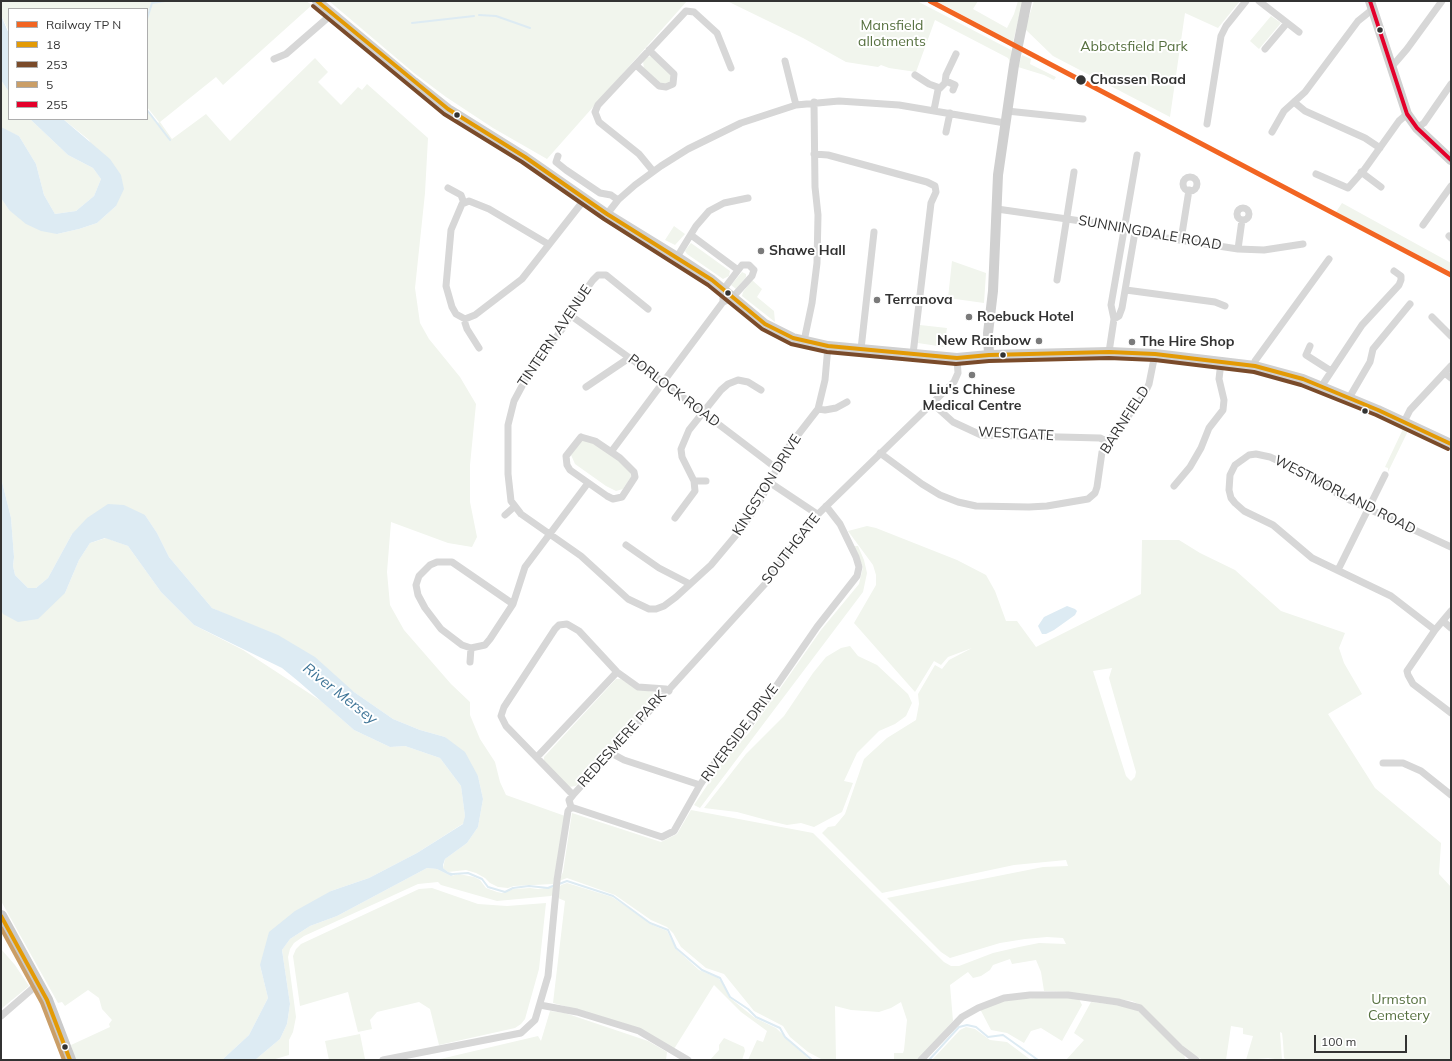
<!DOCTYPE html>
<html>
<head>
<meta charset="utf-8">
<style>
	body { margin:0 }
	#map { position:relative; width:1452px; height:1061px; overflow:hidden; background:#fff; font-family:Mulish,sans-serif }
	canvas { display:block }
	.frame { position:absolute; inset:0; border:2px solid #333; pointer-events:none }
	.legend { position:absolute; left:8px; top:8px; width:140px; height:112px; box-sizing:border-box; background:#fff; border:1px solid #adadad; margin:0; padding:5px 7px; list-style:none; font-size:12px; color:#333 }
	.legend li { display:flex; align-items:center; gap:8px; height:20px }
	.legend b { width:20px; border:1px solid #adadad }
	.scale { position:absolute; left:1314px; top:1035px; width:93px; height:18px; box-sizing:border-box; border:2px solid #333; border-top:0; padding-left:5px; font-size:12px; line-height:14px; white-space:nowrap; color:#333; -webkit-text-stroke:3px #fff; paint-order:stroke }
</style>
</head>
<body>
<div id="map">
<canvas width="1452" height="1061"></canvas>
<div class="frame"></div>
<ul class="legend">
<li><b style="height:5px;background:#f26522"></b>Railway TP N</li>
<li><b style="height:5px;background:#e39a05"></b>18</li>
<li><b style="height:5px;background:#7a4b2a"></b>253</li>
<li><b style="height:5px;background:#ca9e67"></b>5</li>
<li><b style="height:5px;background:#e4002b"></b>255</li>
</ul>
<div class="scale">100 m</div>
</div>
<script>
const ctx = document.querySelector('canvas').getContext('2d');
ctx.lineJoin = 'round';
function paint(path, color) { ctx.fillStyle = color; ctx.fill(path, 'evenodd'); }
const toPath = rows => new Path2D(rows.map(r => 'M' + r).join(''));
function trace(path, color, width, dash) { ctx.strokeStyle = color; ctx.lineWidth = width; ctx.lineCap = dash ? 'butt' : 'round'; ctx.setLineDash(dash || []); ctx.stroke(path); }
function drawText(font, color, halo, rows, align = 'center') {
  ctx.font = font + ' Mulish,sans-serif'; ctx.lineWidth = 4; ctx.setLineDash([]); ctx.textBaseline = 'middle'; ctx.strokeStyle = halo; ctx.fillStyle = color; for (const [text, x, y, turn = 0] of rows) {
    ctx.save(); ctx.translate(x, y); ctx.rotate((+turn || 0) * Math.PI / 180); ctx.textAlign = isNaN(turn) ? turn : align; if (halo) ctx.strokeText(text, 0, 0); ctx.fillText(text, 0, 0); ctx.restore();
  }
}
paint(toPath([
	[1,1,306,1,312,5,223,85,216,77,160,122,172,139,206,114,230,141,315,58,328,72,318,82,341,105,358,87,362,90,367,84,428,138,425,193,415,288,420,323,429,339,460,377,476,404,470,465,470,502,477,537,472,547,448,543,391,522,387,572,390,605,404,630,451,684,470,702,470,715,480,739,495,762,500,782,506,795,565,816,553,884,514,886,508,888,498,887,490,883,485,878,476,873,466,870,448,872,443,868,445,859,467,843,478,827,483,799,478,776,445,737,420,730,393,719,354,692,234,618,212,608,169,557,157,533,145,515,72,534,48,578,36,588,28,588,15,575,13,566,14,557,11,518,1,478,1,198,9,210,57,234,79,229,97,223,116,206,89,140,63,119,147,119,147,111,157,124,159,122,147,107,147,9,9,9,9,32,1,15],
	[329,1,687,1,547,159,493,128,446,97,414,73],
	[727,1,917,1,1013,51,1011,64,1008,58,935,20,916,72,889,68,881,65,878,67,846,62,803,38],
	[936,1,978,1,973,9,1007,28,1014,14,1018,1,1023,1,1013,42],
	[1034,1,1240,1,1218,28,1185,13,1170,117,1053,56,1025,29],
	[1271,16,1281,23,1259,49,1250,41],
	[1022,55,1031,59,1030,64,1056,77,1054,80,1044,75,1018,67],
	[652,56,670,73,672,78,668,84,661,84,644,69,643,61,647,57],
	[1,80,9,92,9,119,30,119,68,155,93,168,101,179,94,196,76,211,55,214,44,195,36,164,19,136,1,128],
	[1342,203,1451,263,1451,272,1336,212],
	[674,226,685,234,675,245,665,240],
	[691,243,730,271,729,276,723,279,687,254,685,251,687,248],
	[952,261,986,273,984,303,948,298],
	[742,272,746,274,746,277,736,289,731,285],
	[752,280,762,289,757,297,774,311,775,322,742,296,743,292],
	[920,325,947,328,944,347,918,343],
	[1403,429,1408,431,1388,472,1388,468,1385,467],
	[583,438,586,438,630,468,631,477,623,489,616,491,606,486,575,464,571,455],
	[867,526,876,528,957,560,986,575,995,591,1006,621,1017,621,1036,647,1141,594,1142,540,1179,540,1200,553,1235,570,1281,611,1345,633,1339,648,1344,663,1362,694,1328,714,1375,788,1441,843,1439,874,1451,887,1451,1060,1287,1060,1284,1058,1283,1042,1282,1033,1280,1032,1282,1060,1268,1058,1246,1060,1253,1036,1243,1034,1243,1028,1231,1026,1226,1060,1203,1060,1189,1052,1138,1004,1132,1001,1068,992,1044,991,1041,972,1036,960,1012,964,1010,959,993,965,990,970,981,976,973,978,968,972,950,985,953,1021,918,1060,894,1060,894,1053,903,1053,904,1050,907,1020,901,1002,891,1008,879,1012,851,1010,835,1006,836,1060,823,1060,808,1052,790,1037,783,1026,754,1011,724,974,706,968,681,947,673,933,667,927,651,920,615,895,567,878,559,881,563,872,572,813,661,842,677,834,691,810,813,833,944,962,951,966,959,966,993,953,1019,947,1039,943,1066,944,1063,938,1047,937,1025,939,1000,943,950,958,941,952,887,898,1043,867,1068,866,1066,860,1014,865,882,893,822,833,828,827,835,826,845,814,864,759,887,738,916,720,919,704,918,694,935,665,942,669,949,660,972,648,948,657,941,665,934,661,915,692,854,623,876,585,876,575,873,565,848,531],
	[1112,668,1109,678,1136,772,1135,777,1131,781,1126,776,1093,671],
	[106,538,128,546,161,592,194,625,243,650,321,701,354,730,390,747,405,746,440,758,461,786,465,816,464,823,417,853,369,878,331,891,260,965,268,998,249,1035,222,1060,75,1060,71,1045,110,1027,109,1024,112,1020,102,1009,99,998,88,990,65,1006,62,1002,58,1003,1,901,1,609,65,593,79,560,90,543],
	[854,546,858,546,864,560,867,573,863,592,700,808,694,805,726,757,749,733,821,630,859,584,863,567],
	[850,646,858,656,877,665,908,694,912,703,906,716,895,724,879,731,857,753,844,781,853,783,842,812,814,827,801,823,787,825,774,822,737,812,704,808,746,754,784,716,813,673,826,657,841,648],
	[616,679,621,679,637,689,659,693,660,695,576,786,569,787,544,761,544,757],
	[427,868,437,869,451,876,459,874,474,877,480,880,486,888,497,892,502,893,514,889,530,888,538,889,554,887,554,894,551,896,497,901,441,885,438,882,418,884,304,936,294,943,290,949,288,957,296,1017,293,1032,289,1040,289,1055,272,1060,255,1060,280,1039,287,1024,290,1004,282,950,290,939,310,926,337,916],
	[567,883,612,897,639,915,650,924,667,931,676,949,699,970,718,978,724,984,730,998,755,1018,776,1028,810,1060,748,1060,757,1040,763,1042,767,1031,741,1012,714,985,674,1049,587,1012,553,1003,565,901,558,898,558,889,561,885],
	[432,888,478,904,507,906,546,903,539,969,525,1019,521,1024,515,1028,439,1045,430,1009,419,1002,377,1012,370,1020,372,1029,358,1032,348,992,300,1006,293,956,296,949,301,944,419,889],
	[1,949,15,965,29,986,1,1009],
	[1067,997,1079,999,1082,1005,1062,1041,1041,1028,1031,1031,1024,1043,1007,1033,991,1030,980,1009,1008,999],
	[1091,1002,1127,1006,1135,1008,1184,1054,1185,1059,1066,1060,1084,1040,1074,1033],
	[550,1011,565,1013,648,1041,667,1052,666,1060,436,1060,538,1036,541,1041],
	[966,1027,975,1029,990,1040,1007,1042,1031,1060,932,1060,960,1030],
	[360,1034,365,1059,329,1060,325,1041],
	[724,1038,744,1047,745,1051,742,1060,710,1060,719,1050,719,1045]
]), '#f1f5ed');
paint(toPath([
	[1,15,9,34,9,92,1,80],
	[30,119,63,119,110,159,121,175,124,189,116,206,97,223,79,229,57,234,41,231,26,224,9,210,1,198,1,127,19,136,36,164,44,195,55,214,76,211,94,196,101,179,93,168,68,155],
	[1,478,11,518,14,557,13,566,15,575,28,588,36,588,48,578,72,534,87,518,108,504,124,505,145,515,157,533,169,557,212,608,278,635,315,657,354,692,393,719,420,730,445,737,465,752,478,776,483,799,478,827,467,843,445,859,443,865,443,868,448,872,456,874,451,876,437,869,427,868,337,916,310,926,290,939,282,950,290,1004,287,1024,280,1039,255,1060,222,1060,249,1035,268,998,260,965,269,932,295,911,331,891,369,878,417,853,463,824,465,816,461,786,440,758,405,746,390,747,354,730,298,681,282,668,194,625,161,592,128,546,105,538,90,543,79,560,65,593,38,619,18,622,3,614,1,610],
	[1067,606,1075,609,1077,611,1075,615,1054,630,1046,634,1042,634,1038,626,1044,617]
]), '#ddebf3');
trace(toPath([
	[479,15,496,16,530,28],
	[147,19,152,3,165,1],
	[412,23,474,16],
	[147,110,170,140],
	[453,874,468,873,482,879,488,887,505,892,513,888,529,886,548,888,555,885],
	[559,884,567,881,613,896,650,923,668,930,676,948,702,970,720,978,730,997,748,1009,756,1017,780,1028,785,1037,812,1060],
	[929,1060,959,1027,967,1025,976,1027,988,1037,1003,1035,1038,1060]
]), '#ddebf3', 2);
trace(toPath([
	[1259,1,1299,32],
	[1265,49,1287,23],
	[274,59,286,54,332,14],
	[785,61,796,105],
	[636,65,659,86,666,87,673,84,674,74,649,50],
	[1391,65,1395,63,1407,49,1442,1],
	[915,75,929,84,940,88],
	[946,81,955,85,953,90],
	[1294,102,1305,111,1365,138,1380,148],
	[934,110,938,90,945,83,946,75,956,54],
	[1007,111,1083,119],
	[1207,124,1221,36,1226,26,1246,1],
	[1417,128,1424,123,1451,84],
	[946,132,950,113],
	[1272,132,1284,111,1305,92,1358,21,1373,9],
	[814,154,828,155,927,182,935,186,936,192,931,203,913,354],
	[558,156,556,162,566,170,600,193,611,195,618,200],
	[653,171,639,154,599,122,595,112,598,105,686,11,694,12,717,33,731,68],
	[1361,172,1381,187],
	[1316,174,1348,188,1364,170,1399,121,1407,114],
	'1183 184a7 7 0 1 1 14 0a7 7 0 1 1-14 0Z',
	[448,188,461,195,464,203],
	'1237 214a6 6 0 1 1 12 0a6 6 0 1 1-12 0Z',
	[997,209,1095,223,1166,238,1238,249,1264,250,1303,244],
	[607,214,618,200,635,185,661,166,688,149,741,123,796,105,839,101,899,105,1005,123],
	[1423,225,1451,186],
	[691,235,738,270],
	[1449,236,1451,238],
	[1181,240,1189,190],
	[1238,249,1242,220],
	[677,257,696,226,709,211,724,203,748,198],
	[1057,280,1074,172],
	[1126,290,1215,302,1225,306],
	[648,309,606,275,598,275,593,280,579,299,563,328,529,373,514,401,508,425,508,474,511,501,521,514,581,556,628,599,649,609,656,609,664,606,676,597,711,565,742,528,761,499,787,449,818,409,825,380,828,346],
	[570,315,663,382,776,468],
	[1432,317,1451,336],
	[465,319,456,314,452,307,446,286,451,230,462,204,469,201,489,209,548,244],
	[465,319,475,315,522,279,584,200],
	[465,319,465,323,467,329,479,348],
	[1114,319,1119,316,1122,308,1135,232],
	[804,341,812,303,817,263,818,215,815,187,814,102],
	[1310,346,1306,355,1331,371],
	[861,349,874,232],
	[1109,352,1114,319,1111,305,1137,155],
	[1255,366,1255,361,1329,259],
	[1445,373,1451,378],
	[586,387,629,358],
	[1321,387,1362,325,1399,285,1401,280,1401,276,1394,271],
	[1349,398,1370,362,1373,349,1410,304],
	[933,404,953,422,981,435,1100,438,1108,442],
	[818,409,825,410,836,408,847,402],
	[1404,422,1410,410,1451,366],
	[581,437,595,441,620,458,634,472,635,477,622,497,613,499,607,496,570,470,567,465,566,456,581,437],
	[611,452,723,302,732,298,752,276,754,270,749,265,742,265,723,290,723,302],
	[880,453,922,484,940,495,958,502,976,506,1029,507,1047,506,1088,499,1095,493,1097,487,1102,452,1108,442,1143,397,1149,384,1155,354],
	[694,481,706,481],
	[769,482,817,514],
	[1174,486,1190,467,1201,448,1209,428,1223,410,1224,400,1219,379,1221,362],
	[505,515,514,507],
	[675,518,695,491,694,481,682,457,681,449,689,430,721,390,728,384,738,380,748,382,761,390],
	[626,545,659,568,690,584],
	[1338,570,1385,475],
	[513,604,452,562,437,562,430,565,419,576,416,585,418,595,425,608,441,629,462,645,471,648,485,645,490,639,513,604,525,567,588,483],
	[1451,611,1435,630,1407,671,1408,675,1413,684,1451,713],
	[1443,621,1451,628],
	[1435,630,1391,596,1312,558,1273,525,1244,511,1235,503,1231,498,1229,490,1230,475,1235,465,1249,455,1256,454,1270,457,1314,477,1339,495,1451,547],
	[470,662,471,648],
	[611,753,624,760,700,785],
	[537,757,617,672],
	[1383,763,1403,763,1421,771,1451,795],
	[573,795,506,726,501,716,504,707,555,629,559,625,567,624,579,631,617,672,638,687,666,689,669,691],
	[571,807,569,800,573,795,765,584,812,520,954,382,958,373,957,358],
	[571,807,662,837,674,831,700,785,716,761,750,724,817,627,857,576,859,567,856,557,840,524,826,506],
	[540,1005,577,1012,639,1031,688,1060],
	[1,1016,39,983],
	[383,1060,521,1033,535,1020,548,976,557,880,568,811,571,807],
	[921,1060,962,1017,978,1008,1004,998,1030,995,1068,995,1118,1002,1140,1008,1180,1048,1196,1060]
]), '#d7d7d7', 7);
trace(toPath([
	[317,1,414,82,448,109,525,157,607,214,677,257,712,280,765,324,793,338,828,346,957,358,989,355,1109,352,1155,354,1255,366,1303,379,1378,410,1451,444],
	[1370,1,1407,114,1417,128,1451,160],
	[989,355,988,333,993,291,998,175,1014,65,1027,1]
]), '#d0d0d0', 10);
trace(toPath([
	[1,916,47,1000,70,1060]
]), '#cacaca', 12);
trace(toPath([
	[317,1,448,109,525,157,607,214,712,280,765,324,793,338,828,346,957,358,989,355,1109,352,1155,354,1255,366,1303,379,1378,410,1451,444],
	[1,916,47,1000,70,1060]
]), '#e39a05', 4);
trace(toPath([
	[313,6,444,114,522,162,604,219,708,285,762,329,791,344,827,352,956,364,989,361,1109,358,1155,360,1254,372,1301,385,1376,415,1448,449]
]), '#7a4b2a', 4);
trace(toPath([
	[1,928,42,1003,64,1060]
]), '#ca9e67', 4);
trace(toPath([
	[1370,1,1407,114,1417,128,1451,160]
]), '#e4002b', 4);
trace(toPath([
	[930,1,1451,275]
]), '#f26522', 5);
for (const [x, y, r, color] of [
	[1380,30,3.5,"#333"],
	[1081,80,5.5,"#333"],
	[457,115,3.5,"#333"],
	[761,251,4,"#7a7a7a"],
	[728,293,3.5,"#333"],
	[877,300,4,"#7a7a7a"],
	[969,317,4,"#7a7a7a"],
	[1039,341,4,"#7a7a7a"],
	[1132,342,4,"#7a7a7a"],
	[1003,355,3.5,"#333"],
	[972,375,4,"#7a7a7a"],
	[1365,411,3.5,"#333"],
	[65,1047,3.5,"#333"]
]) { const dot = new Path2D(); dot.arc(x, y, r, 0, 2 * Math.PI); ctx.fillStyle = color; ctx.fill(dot); trace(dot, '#fff', 1.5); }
drawText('14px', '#56703f', '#fff', [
	["Mansfield",892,26],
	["allotments",892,42],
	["Abbotsfield Park",1134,47],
	["Urmston",1399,1000],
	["Cemetery",1399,1016]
]);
drawText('bold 14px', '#333', '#fff', [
	["Chassen Road",1090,80]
], 'left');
drawText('14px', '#333', '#fff', [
	["SUNNINGDALE ROAD",1150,233,10],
	["TINTERN AVENUE",555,336,-56],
	["PORLOCK ROAD",674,391,37],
	["BARNFIELD",1125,420,-57],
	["WESTGATE",1016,434,3],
	["KINGSTON DRIVE",767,485,-58],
	["WESTMORLAND ROAD",1345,495,27],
	["SOUTHGATE",791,549,-52],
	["RIVERSIDE DRIVE",740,733,-53],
	["REDESMERE PARK",622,739,-48]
]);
drawText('bold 14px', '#333', '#fff', [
	["Shawe Hall",769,251],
	["Terranova",885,300],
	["Roebuck Hotel",977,317],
	["New Rainbow",1031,341,"right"],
	["The Hire Shop",1140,342],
	["Liu's Chinese",972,390,"center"],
	["Medical Centre",972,406,"center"]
], 'left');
drawText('italic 15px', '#3f7597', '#fff', [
	["River Mersey",340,694,38]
]);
</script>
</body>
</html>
